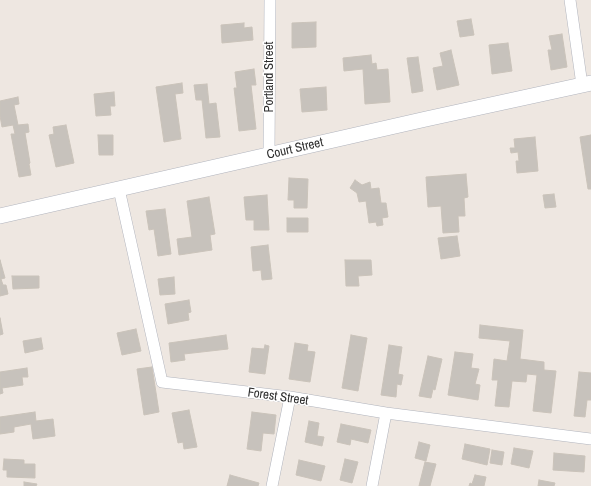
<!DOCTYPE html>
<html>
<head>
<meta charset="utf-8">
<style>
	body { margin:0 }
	canvas { display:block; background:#eee7e1 }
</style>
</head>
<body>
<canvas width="591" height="486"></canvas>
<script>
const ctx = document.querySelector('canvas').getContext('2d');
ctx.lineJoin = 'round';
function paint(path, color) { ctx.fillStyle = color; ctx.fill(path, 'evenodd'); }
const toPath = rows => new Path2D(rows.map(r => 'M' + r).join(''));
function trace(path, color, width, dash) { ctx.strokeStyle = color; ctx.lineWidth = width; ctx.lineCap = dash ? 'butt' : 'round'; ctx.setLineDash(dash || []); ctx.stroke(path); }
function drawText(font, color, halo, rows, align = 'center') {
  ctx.font = font + ' "Archivo Narrow",sans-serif'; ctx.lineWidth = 3; ctx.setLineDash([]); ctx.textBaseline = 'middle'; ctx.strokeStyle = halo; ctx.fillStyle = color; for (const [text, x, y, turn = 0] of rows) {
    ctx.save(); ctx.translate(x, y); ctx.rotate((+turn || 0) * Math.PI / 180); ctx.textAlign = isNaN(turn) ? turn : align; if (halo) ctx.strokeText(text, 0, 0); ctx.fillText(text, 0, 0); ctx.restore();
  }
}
const building = toPath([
	[471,19,474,35,460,37,457,21,471,19],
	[316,22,316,47,292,48,292,23,316,22],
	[244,23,244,28,252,27,253,40,222,43,221,25,244,23],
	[562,34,567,67,551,70,548,50,552,50,549,36,562,34],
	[508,43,512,71,492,74,489,45,508,43],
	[451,50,459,85,437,90,433,68,443,66,440,53,451,50],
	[371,55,372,64,376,63,377,70,388,69,390,102,365,104,363,69,344,71,343,58,371,55],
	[418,57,423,91,412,93,407,58,418,57],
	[254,69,256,85,251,85,256,129,239,131,234,88,237,88,235,72,254,69],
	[182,83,183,93,175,94,181,139,164,142,156,87,182,83],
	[207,84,209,104,216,103,220,137,206,138,202,100,196,100,194,85,207,84],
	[326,87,327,110,302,112,300,89,326,87],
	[114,92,115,106,110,106,111,115,96,116,94,94,114,92],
	[18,97,19,104,14,105,18,125,28,124,29,132,25,133,30,163,29,164,31,175,19,177,11,134,15,134,13,125,2,127,0,116,0,101,18,97],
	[66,125,74,163,56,167,49,135,54,134,53,127,66,125],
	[98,135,113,135,113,155,99,155,98,135],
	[591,135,591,189,588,189,580,137,591,135],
	[535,137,538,171,517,173,516,161,519,161,518,152,511,153,510,148,515,148,514,139,535,137],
	[466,174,468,197,464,198,465,216,458,216,459,232,443,233,441,206,428,207,426,177,466,174],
	[289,178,308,179,307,208,294,208,294,200,288,200,289,178],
	[355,180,362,185,370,182,371,189,379,188,381,203,386,203,388,217,382,218,383,225,377,226,376,222,369,223,366,201,359,202,357,193,350,188,355,180],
	[554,194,556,207,545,208,543,195,554,194],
	[267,195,269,230,254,230,254,220,246,220,244,197,267,195],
	[209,197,215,234,210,235,212,250,179,255,177,239,192,237,187,201,209,197],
	[165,209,171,254,158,256,154,229,149,230,146,211,165,209],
	[287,218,308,218,308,232,287,232,287,218],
	[457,236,460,256,441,259,438,238,457,236],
	[268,245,272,279,262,280,261,270,253,271,251,247,268,245],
	[0,260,5,278,1,279,3,285,6,285,8,294,0,296,0,260],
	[345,260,371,260,372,275,358,276,359,286,346,286,345,260],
	[12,276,39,276,39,288,13,289,12,276],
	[174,277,175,294,160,295,158,279,174,277],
	[189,300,191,312,188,313,189,320,168,324,165,304,189,300],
	[0,318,3,334,0,335,0,318],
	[480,325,523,330,520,359,544,362,544,370,556,371,551,413,533,411,537,375,527,374,526,382,512,381,509,407,495,406,498,380,492,380,494,359,507,361,510,341,479,338,480,325],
	[136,329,141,351,122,355,117,333,136,329],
	[226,335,228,349,184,354,185,360,171,362,169,343,226,335],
	[351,335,367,338,358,391,342,388,351,335],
	[41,338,43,349,25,353,23,341,41,338],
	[295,343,308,345,307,351,315,352,310,382,289,379,295,343],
	[265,345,269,346,265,374,249,372,252,348,264,349,265,345],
	[389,345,402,347,398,374,403,375,401,385,397,384,396,397,381,395,389,345],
	[455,352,473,354,471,368,479,369,475,384,480,385,478,400,448,395,455,352],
	[428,356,442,359,435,390,433,389,431,398,419,396,428,356],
	[152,367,159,412,144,415,137,369,152,367],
	[27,368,28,377,22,377,23,385,2,388,3,393,0,394,0,372,27,368],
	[579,372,591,373,591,400,587,400,585,417,574,416,579,372],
	[189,410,197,447,184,449,183,442,178,443,172,413,189,410],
	[35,412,36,421,53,419,55,436,33,439,31,424,14,427,14,432,0,434,0,417,35,412],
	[252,412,276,415,274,434,263,433,261,451,247,449,252,412],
	[309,421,319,423,317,436,324,437,322,446,305,442,309,421],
	[341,424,371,430,368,443,351,439,350,445,337,442,341,424],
	[419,442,430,445,426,461,415,458,419,442],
	[465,444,490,449,487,465,462,459,465,444],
	[514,448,533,451,529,468,511,464,514,448],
	[492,450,504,452,502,465,490,463,492,450],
	[554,453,585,456,584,472,553,470,554,453],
	[4,459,24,460,24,464,35,464,35,478,7,477,7,470,3,470,4,459],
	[345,459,358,462,352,483,340,480,345,459],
	[299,460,325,466,321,481,296,475,299,460],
	[425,462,436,464,430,486,419,486,425,462],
	[230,475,259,483,258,486,227,486,230,475],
	[475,475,486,477,484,486,469,486,470,483,472,484,475,475],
	[539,480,555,483,554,486,538,486,539,480],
	[24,482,37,484,36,486,24,486,24,482]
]);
paint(building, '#c7c2bc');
trace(building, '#cac3ba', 1);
const street = toPath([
	[570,0,582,85],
	[269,155,270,0],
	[119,189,162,382,290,397,386,413,591,439],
	[272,486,290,397],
	[372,486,386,413]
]);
const secondary = toPath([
	[0,216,426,119,591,83]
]);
trace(street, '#b1b4bd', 12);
trace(secondary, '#b1b4bd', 16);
trace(street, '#fff', 11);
trace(secondary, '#fff', 15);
drawText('13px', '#2e2e2e', '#fff', [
	["Portland Street",270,77,-90],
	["Court Street",295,149,-13],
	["Forest Street",278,397,8]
]);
</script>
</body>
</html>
